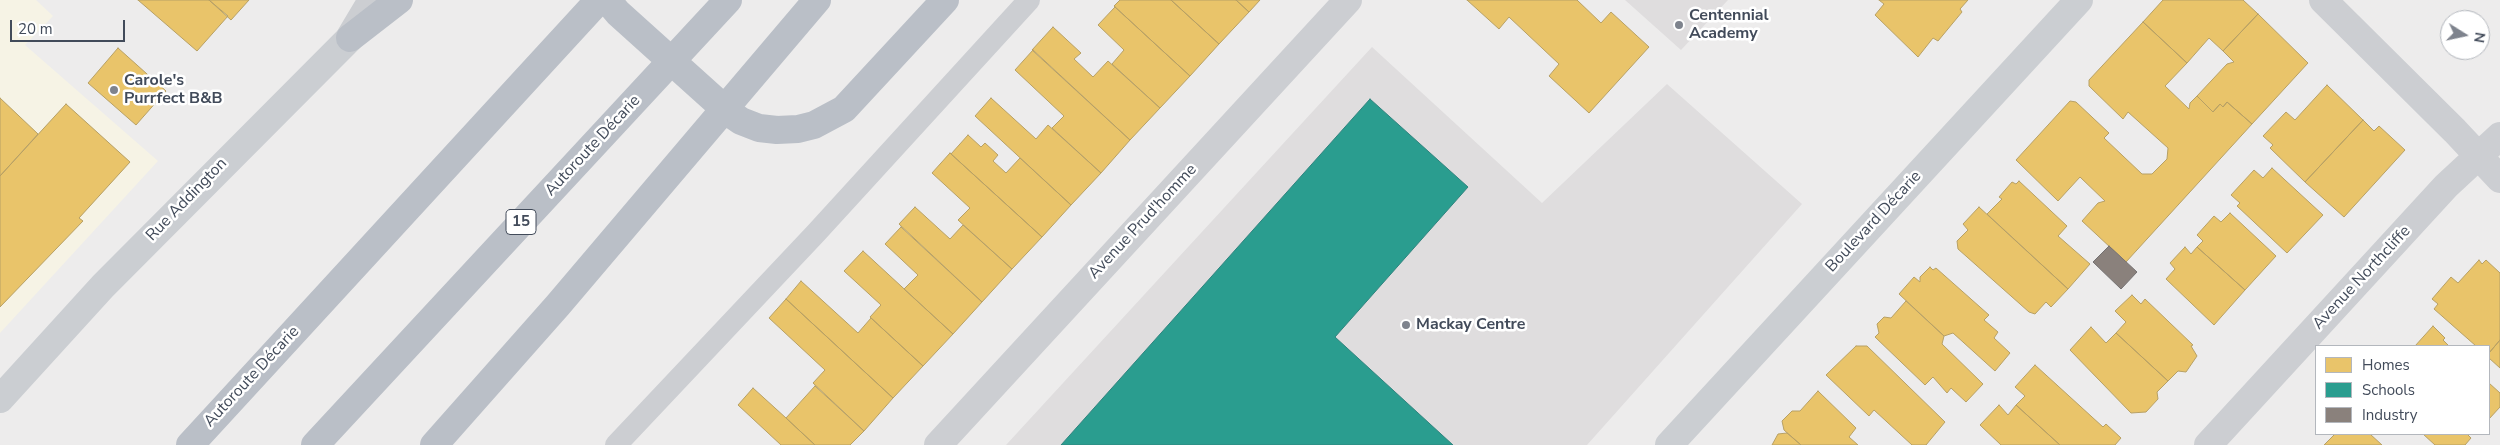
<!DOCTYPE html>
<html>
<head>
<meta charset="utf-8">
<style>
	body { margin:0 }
	#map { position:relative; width:2500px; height:445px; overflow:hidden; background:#edecec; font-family:"Nunito Sans",sans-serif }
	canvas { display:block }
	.legend { position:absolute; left:2315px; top:345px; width:175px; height:90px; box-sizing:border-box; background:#fff; border:1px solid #b3b7bd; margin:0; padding:6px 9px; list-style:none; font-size:15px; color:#424b5a }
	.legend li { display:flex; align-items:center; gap:10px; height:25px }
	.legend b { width:25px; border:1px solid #b3b7bd }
	.north { position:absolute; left:2440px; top:10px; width:50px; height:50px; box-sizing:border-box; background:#fff; border:1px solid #b3b7bd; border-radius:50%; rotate:100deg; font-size:14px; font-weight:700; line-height:20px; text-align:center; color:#424b5a }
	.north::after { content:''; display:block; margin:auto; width:18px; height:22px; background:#7e838d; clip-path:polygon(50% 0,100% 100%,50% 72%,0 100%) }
	.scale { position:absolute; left:10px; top:20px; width:115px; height:22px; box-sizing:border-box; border:2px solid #424b5a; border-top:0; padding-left:6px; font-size:15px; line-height:18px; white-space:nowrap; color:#424b5a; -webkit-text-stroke:4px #fff; paint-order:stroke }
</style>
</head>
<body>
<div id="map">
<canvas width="2500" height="445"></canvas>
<ul class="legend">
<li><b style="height:14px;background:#e9c46a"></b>Homes</li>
<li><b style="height:14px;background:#2a9d8f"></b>Schools</li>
<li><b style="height:14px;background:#8a817c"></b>Industry</li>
</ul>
<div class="north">N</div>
<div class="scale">20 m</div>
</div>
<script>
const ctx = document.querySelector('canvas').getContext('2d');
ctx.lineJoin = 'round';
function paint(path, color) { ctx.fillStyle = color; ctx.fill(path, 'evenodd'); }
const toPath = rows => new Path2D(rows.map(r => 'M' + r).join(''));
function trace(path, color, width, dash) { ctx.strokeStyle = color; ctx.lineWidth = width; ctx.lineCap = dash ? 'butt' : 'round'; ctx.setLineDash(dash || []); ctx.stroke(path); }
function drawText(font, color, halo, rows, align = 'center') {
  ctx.font = font + ' "Nunito Sans",sans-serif'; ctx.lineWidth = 5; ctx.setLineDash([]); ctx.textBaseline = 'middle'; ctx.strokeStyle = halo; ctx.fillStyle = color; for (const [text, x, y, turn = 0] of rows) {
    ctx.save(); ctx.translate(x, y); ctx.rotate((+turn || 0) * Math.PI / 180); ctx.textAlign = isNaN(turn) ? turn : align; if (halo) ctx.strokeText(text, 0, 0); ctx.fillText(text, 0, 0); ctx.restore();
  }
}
paint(toPath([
	[0,0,36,0,53,16,25,45,158,161,0,333]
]), '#f6f3e5');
paint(toPath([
	[1625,0,1728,0,1681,50],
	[1372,47,1542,203,1667,84,1802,204,1587,445,1006,445]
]), '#dfddde');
const homes = toPath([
	[138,0,209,0,228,16,197,51,138,0],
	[209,0,249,0,231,20,209,0],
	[1120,0,1171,0,1219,44,1190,76,1114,6,1120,0],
	[1171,0,1236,0,1249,12,1219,44,1171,0],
	[1236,0,1260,0,1249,12,1236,0],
	[1467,0,1577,0,1601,23,1611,12,1649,47,1589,113,1549,76,1559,64,1509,17,1499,29,1467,0],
	[1879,0,1968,0,1960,9,1962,12,1938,41,1933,38,1918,57,1875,15,1884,4,1879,0],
	[2163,0,2243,0,2258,14,2223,51,2209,38,2187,63,2143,22,2163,0],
	[1115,7,1190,76,1160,108,1112,64,1124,50,1098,25,1115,7],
	[2258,14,2308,63,2252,124,2227,102,2223,107,2220,104,2213,112,2197,96,2227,64,2234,62,2223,51,2258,14],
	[2143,22,2187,63,2165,86,2189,109,2190,103,2197,96,2213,112,2220,104,2223,107,2227,102,2252,124,2126,262,2082,221,2098,203,2105,201,2080,177,2058,201,2016,160,2070,101,2076,102,2109,133,2104,138,2142,174,2152,174,2167,159,2168,148,2128,112,2123,119,2089,86,2089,80,2143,22],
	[1053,27,1081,53,1074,59,1093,77,1108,61,1160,108,1130,140,1032,50,1053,27],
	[118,48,166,91,136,125,88,83,118,48],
	[1033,50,1130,140,1101,173,1052,128,1064,116,1015,70,1033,50],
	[2327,85,2363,120,2305,182,2270,148,2273,145,2263,136,2286,112,2295,120,2327,85],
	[0,98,38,134,0,176,0,98],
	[991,98,1036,139,1048,125,1101,173,1071,205,975,116,991,98],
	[66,104,130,162,79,218,83,221,0,307,0,176,66,104],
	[2363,120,2374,131,2379,126,2405,150,2344,217,2305,182,2363,120],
	[968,135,981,147,985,143,998,155,993,161,1006,173,1020,158,1071,205,1042,237,951,154,968,135],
	[950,153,1042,237,1012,269,958,220,970,208,932,173,950,153],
	[2272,168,2323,215,2287,253,2237,206,2240,203,2231,195,2254,170,2263,178,2272,168],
	[2019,181,2067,226,2058,236,2090,264,2068,289,1987,214,2002,199,1999,197,2012,182,2016,184,2019,181],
	[915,207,950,239,963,225,1012,269,982,302,899,224,915,207],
	[1979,207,2068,289,2051,307,2046,302,2035,314,2029,312,1958,249,1957,241,1968,230,1963,224,1979,207],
	[2230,213,2276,256,2245,290,2197,247,2203,241,2197,235,2214,216,2221,222,2230,213],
	[901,227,982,302,953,334,904,289,918,275,885,244,901,227],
	[2185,247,2191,254,2197,247,2245,290,2214,325,2166,279,2175,269,2170,263,2185,247],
	[863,251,953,334,923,366,870,317,881,305,844,271,863,251],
	[2479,260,2482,264,2486,260,2500,273,2500,340,2489,353,2489,346,2476,346,2434,309,2438,304,2432,299,2451,277,2458,283,2479,260],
	[1930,267,1933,270,1936,268,1989,315,1984,320,1998,332,1994,338,2010,353,1995,371,1953,333,1944,336,1899,294,1914,277,1920,282,1920,277,1930,267],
	[801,281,858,333,871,318,923,366,893,398,786,299,801,281],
	[2132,295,2141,304,2145,299,2193,345,2191,346,2197,356,2186,372,2178,371,2168,381,2116,333,2126,322,2115,311,2132,295],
	[786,299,893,398,864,431,813,383,825,370,769,318,786,299],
	[1906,301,1944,336,1942,344,1983,384,1966,402,1951,388,1947,393,1933,377,1925,385,1875,337,1879,333,1877,324,1884,317,1891,318,1906,301],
	[2433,326,2445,338,2443,340,2449,346,2415,346,2433,326],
	[2091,327,2106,343,2116,333,2168,381,2157,392,2158,399,2146,412,2131,413,2070,350,2091,327],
	[2500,340,2500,368,2489,358,2489,353,2500,340],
	[1856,346,1867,346,1945,422,1926,445,1912,445,1874,410,1869,416,1826,375,1856,346],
	[2035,365,2103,427,2106,424,2121,438,2115,445,2060,445,2016,405,2025,396,2015,387,2035,365],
	[2489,383,2500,393,2500,407,2489,419,2489,383],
	[815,386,864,431,850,445,815,445,786,418,815,386],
	[753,388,786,418,815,445,781,445,738,405,753,388],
	[1818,391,1856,428,1849,437,1858,445,1801,445,1784,430,1782,421,1792,411,1800,411,1818,391],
	[1999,405,2008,415,2016,405,2060,445,2001,445,1980,425,1999,405],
	[1787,433,1801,445,1772,445,1778,434,1787,433],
	[2335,434,2370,434,2382,445,2324,445,2335,434],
	[2423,434,2467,434,2471,438,2465,445,2435,445,2423,434]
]);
paint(homes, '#e9c46a');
trace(homes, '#b7a065', 1);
const schools = toPath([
	[1370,99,1468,187,1335,337,1453,445,1061,445,1370,99]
]);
paint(schools, '#2a9d8f');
trace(schools, '#31847f', 1);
const industry = toPath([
	[2109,246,2137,272,2121,289,2093,262,2109,246]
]);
paint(industry, '#8a817c');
trace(industry, '#747172', 1);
trace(toPath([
	[616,445,816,233,1029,0]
]), '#ccced2', 22);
trace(toPath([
	[2323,0,2455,131,2500,179],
	[938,445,1348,0],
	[2208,445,2446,186,2500,136]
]), '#ccced2', 28);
trace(toPath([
	[350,37,372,0]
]), '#ccced2', 28);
trace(toPath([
	[0,399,103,286,350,38],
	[1669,445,2079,0]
]), '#cbced2', 28);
trace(toPath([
	[607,0,618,13,728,112,741,121,759,128,777,130,798,129,814,125,844,109,945,0],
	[350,38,399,0],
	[190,445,599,0],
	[315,445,728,0],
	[434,445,558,305,817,0]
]), '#babfc7', 28);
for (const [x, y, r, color] of [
	[1679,25,5,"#7e838d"],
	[114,90,5,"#7e838d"],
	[1406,325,5,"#7e838d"]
]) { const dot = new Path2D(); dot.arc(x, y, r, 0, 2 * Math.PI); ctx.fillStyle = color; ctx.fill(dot); trace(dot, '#fff', 2); }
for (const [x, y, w] of [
	[521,222,30]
]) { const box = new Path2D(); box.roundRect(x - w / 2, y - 12.5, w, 25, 4); ctx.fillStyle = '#fff'; ctx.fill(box); trace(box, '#424b5a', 1); }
drawText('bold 15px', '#424b5a', null, [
	["15",521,222]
]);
drawText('bold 16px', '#424b5a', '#fff', [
	["Centennial",1689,16],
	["Academy",1689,34],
	["Carole's",124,81],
	["Purrfect B&B",124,99],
	["Mackay Centre",1416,325]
], 'left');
drawText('16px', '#424b5a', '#fff', [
	["Autoroute Décarie",593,146,-47],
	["Rue Addington",187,200,-46],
	["Avenue Prud'homme",1143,222,-47],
	["Boulevard Décarie",1874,222,-47],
	["Avenue Northcliffe",2362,278,-47],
	["Autoroute Décarie",252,377,-47]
]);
</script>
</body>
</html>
